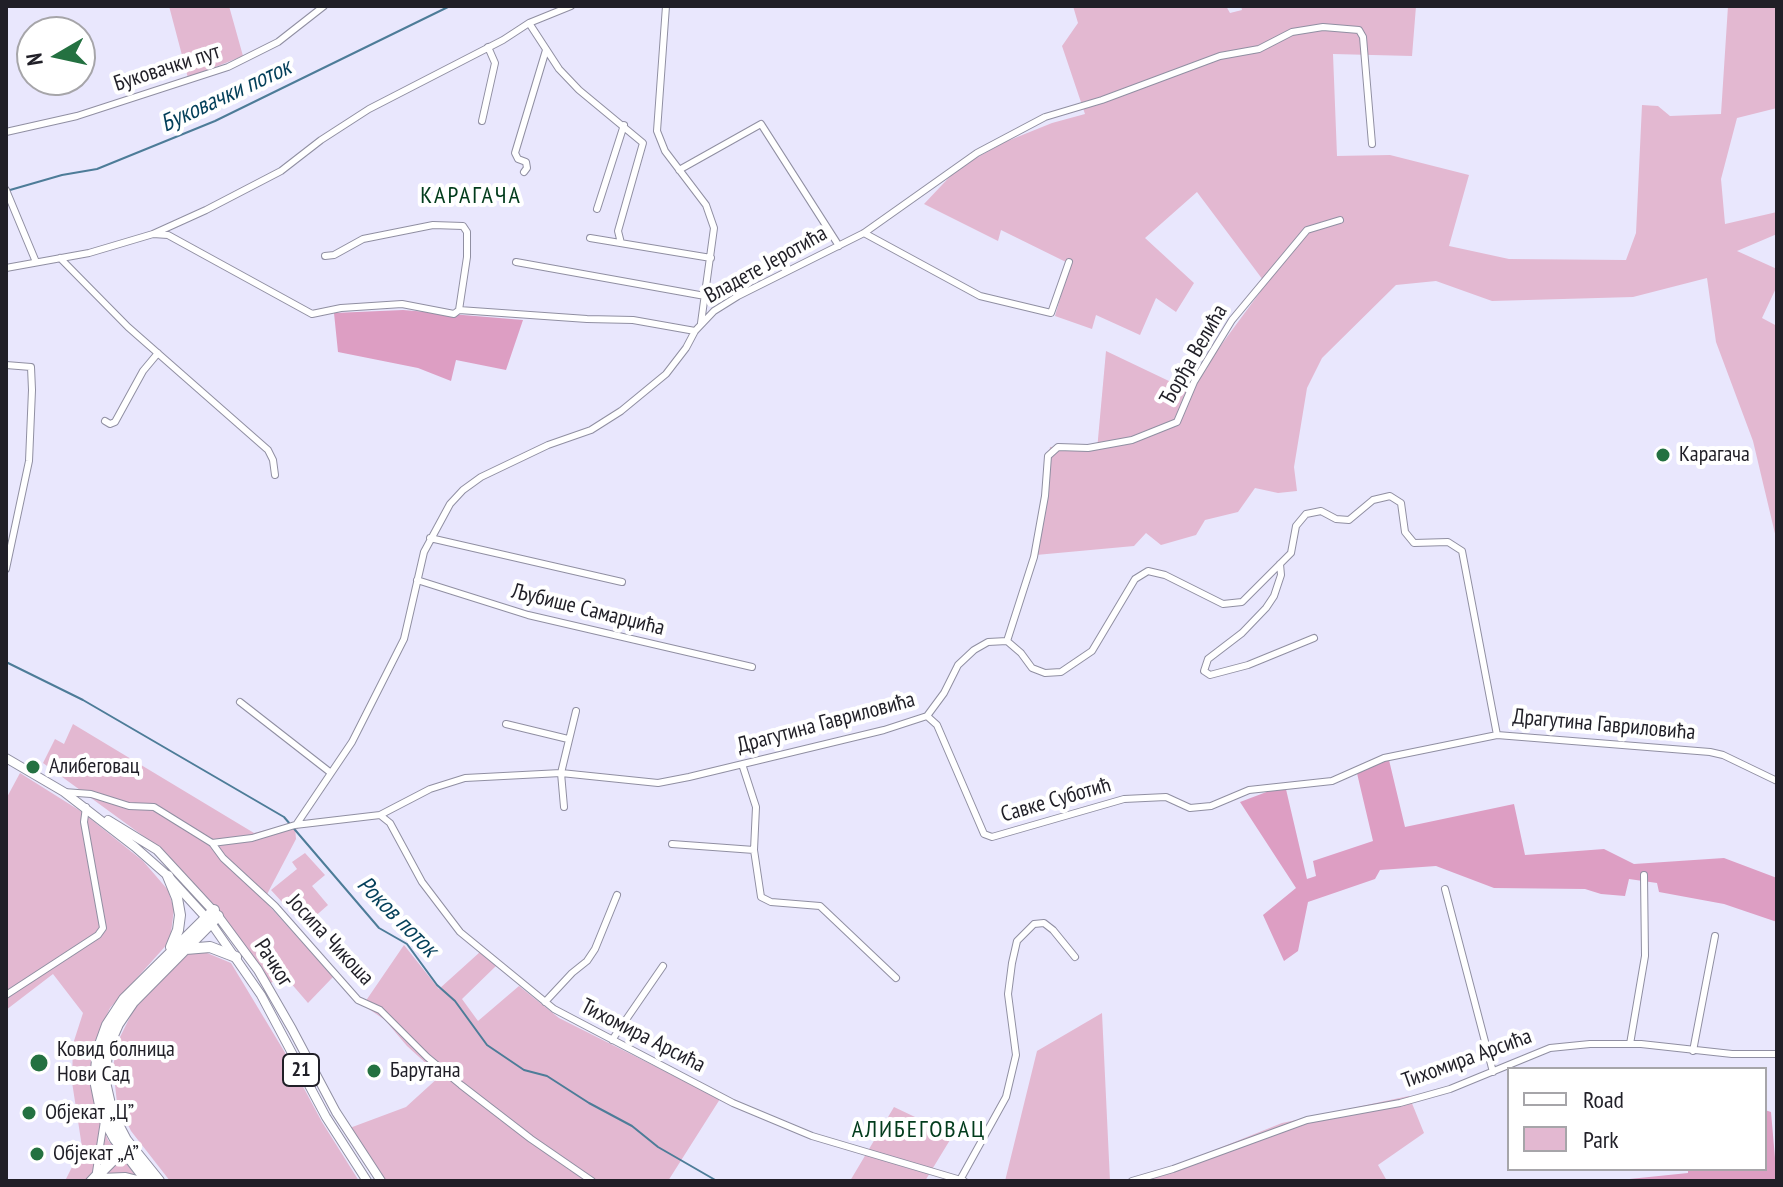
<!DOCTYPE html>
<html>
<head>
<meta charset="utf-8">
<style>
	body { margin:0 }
	#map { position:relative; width:1783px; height:1187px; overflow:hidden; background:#e9e7fd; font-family:"PT Sans Narrow",sans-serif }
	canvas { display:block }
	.frame { position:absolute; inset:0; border:8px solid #201f27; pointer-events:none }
	.legend { position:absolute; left:1507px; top:1067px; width:260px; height:104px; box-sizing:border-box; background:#fff; border:2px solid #a6a5a9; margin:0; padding:10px 14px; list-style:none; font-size:24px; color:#201f27 }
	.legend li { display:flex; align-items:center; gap:16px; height:40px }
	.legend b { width:40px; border:2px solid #a6a5a9 }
	.north { position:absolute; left:16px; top:16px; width:80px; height:80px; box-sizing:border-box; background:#fff; border:2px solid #a6a5a9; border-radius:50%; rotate:261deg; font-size:22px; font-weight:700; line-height:32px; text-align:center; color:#201f27 }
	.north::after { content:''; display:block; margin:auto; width:28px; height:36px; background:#247141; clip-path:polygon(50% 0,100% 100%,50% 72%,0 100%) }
</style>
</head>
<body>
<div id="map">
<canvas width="1783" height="1187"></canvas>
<div class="frame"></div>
<ul class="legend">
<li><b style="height:10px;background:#fff"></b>Road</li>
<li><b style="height:22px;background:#e3b8d1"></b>Park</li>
</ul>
<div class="north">N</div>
</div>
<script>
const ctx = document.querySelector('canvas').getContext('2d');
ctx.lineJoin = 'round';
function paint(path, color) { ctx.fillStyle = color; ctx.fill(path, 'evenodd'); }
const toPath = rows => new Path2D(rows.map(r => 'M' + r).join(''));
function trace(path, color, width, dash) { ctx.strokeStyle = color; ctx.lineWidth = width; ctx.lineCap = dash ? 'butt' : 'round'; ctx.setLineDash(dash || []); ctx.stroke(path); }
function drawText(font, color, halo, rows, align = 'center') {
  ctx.font = font + ' "PT Sans Narrow",sans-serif'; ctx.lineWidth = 8; ctx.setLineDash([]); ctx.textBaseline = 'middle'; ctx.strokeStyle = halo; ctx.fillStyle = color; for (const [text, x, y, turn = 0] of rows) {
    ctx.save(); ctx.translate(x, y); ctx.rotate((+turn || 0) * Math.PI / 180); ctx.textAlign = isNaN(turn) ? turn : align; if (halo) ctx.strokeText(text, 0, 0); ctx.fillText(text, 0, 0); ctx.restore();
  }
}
paint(toPath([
	[169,6,229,6,243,56,188,78],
	[1073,6,1226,6,1230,13,1242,10,1241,6,1416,6,1412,56,1333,54,1337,156,1390,155,1469,175,1449,246,1509,259,1626,260,1636,233,1642,105,1658,106,1670,116,1721,114,1728,6,1777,6,1777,108,1737,118,1721,179,1725,224,1777,212,1777,234,1737,251,1777,269,1777,286,1762,318,1777,326,1777,542,1753,441,1716,342,1707,278,1633,297,1492,301,1436,281,1396,285,1322,358,1307,388,1294,467,1297,491,1278,493,1255,488,1238,512,1205,520,1196,535,1161,545,1146,533,1134,546,1036,555,1050,447,1097,450,1106,351,1192,392,1213,356,1266,284,1197,192,1145,238,1194,283,1176,312,1156,298,1140,335,1096,315,1092,329,1055,316,1070,264,1001,230,998,241,924,204,958,168,1005,142,1052,123,1085,114,1062,46,1078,23],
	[73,724,254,833,282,826,295,827,296,839,264,900,333,977,308,1003,283,974,271,983,220,911,161,849,43,763,55,739,64,744],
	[20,773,82,812,143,861,168,890,174,909,170,941,110,1008,95,1041,91,1071,96,1111,108,1140,140,1181,65,1181,82,1147,72,1082,73,1044,83,1013,53,974,6,1010,6,799],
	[305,853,325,875,312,886,328,905,304,926,271,890,297,869,292,862],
	[404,945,439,989,480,952,497,965,462,999,478,1021,519,986,559,1018,720,1099,668,1181,381,1181,347,1129,406,1107,440,1076,407,1046,385,1020,363,1005],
	[200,950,231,963,284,1051,322,1122,359,1181,170,1181,131,1131,117,1103,113,1066,119,1039,136,1005,185,955],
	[1102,1013,1110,1181,1005,1181,1037,1051],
	[1409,1096,1424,1133,1378,1165,1387,1181,1123,1181,1172,1167,1282,1123],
	[894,1107,953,1135,925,1181,850,1181]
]), '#e3b8d1');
paint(toPath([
	[403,310,523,320,506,370,456,360,451,381,418,368,338,352,334,313],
	[1389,760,1405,827,1514,804,1525,855,1604,849,1634,864,1724,858,1777,878,1777,922,1724,904,1659,892,1657,883,1629,879,1625,896,1601,894,1585,889,1494,888,1436,866,1380,870,1375,879,1308,902,1298,951,1284,961,1263,915,1296,888,1240,802,1285,785,1307,879,1316,876,1313,861,1373,841,1356,769],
	[1765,1110,1771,1112,1777,1181,1610,1181,1688,1173,1688,1169,1765,1169]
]), '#dd9ec3');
trace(toPath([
	[10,190,62,175,97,169,215,121,450,6],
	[6,662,83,700,284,817,379,928,407,944,437,985,455,1001,487,1045,524,1070,547,1076,589,1103,632,1126,658,1147,717,1181]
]), '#4d7c98', 2);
const minor = toPath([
	[666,6,657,131,665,151,706,205,714,228,701,323],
	[529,23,559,69,579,90,643,143,618,231,621,243],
	[482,121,495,63,488,47],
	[6,132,77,116,228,67,278,42,324,6],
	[679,170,761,124,839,246],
	[524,172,527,168,526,162,518,159,515,153,546,50],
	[6,190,36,262],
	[597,209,624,125],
	[864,233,980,296,1051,313,1069,262],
	[153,234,168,235,312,314,341,308,402,304,454,314,459,310,587,319,633,320,695,331],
	[590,238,711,258],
	[325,256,334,255,363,239,433,225,463,226,467,232,467,257,459,310],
	[60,258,128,327,268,450,273,460,275,475],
	[516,262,705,296],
	[6,268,89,253,153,234,206,210,281,171,321,140,369,109,503,40,529,23,571,6],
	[6,365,31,367,32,390,29,461,6,569],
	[105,421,110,424,115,422,143,371,158,353],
	[430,538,622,582],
	[1280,564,1281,575,1274,596,1266,608,1242,633,1208,659,1204,671,1210,675,1248,665,1314,638],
	[417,580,528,615,752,667],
	[1007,641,1034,557,1045,496,1048,456,1058,447,1088,448,1132,440,1177,422,1194,382,1232,320,1307,230,1340,220],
	[240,702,331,773],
	[927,716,937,725,984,834,992,837,1124,799,1166,797,1190,808,1211,806,1249,790,1332,781,1384,758,1497,735],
	[506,724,568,739],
	[742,764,756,807,754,850,761,897,771,902,820,906,896,978],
	[64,792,91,794,129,806,154,807,212,843,223,858,275,906,358,1000,380,1010,427,1057,461,1085,531,1139,592,1181],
	[564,807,561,773,576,711],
	[380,815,390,823,422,882,460,932,554,1009,733,1103,812,1136,964,1181],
	[296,825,352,742,404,639,424,552,450,504,463,490,481,477,548,445,591,430,621,411,666,374,686,348,695,331,714,311,738,296,864,233,977,153,1045,117,1102,100,1220,56,1259,49,1292,32,1323,27,1359,30,1363,37,1372,144],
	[212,843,252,838,295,825,380,815,430,789,465,778,561,773,658,783,689,777,884,730,927,716,944,693,958,665,974,650,988,642,1007,641,1021,653,1032,668,1045,673,1061,672,1092,651,1135,579,1148,571,1165,575,1223,604,1242,602,1291,553,1296,526,1306,514,1321,511,1336,519,1349,520,1373,500,1390,496,1401,503,1405,532,1414,543,1448,542,1462,551,1497,735,1710,752,1723,755,1777,781],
	[672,844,754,850],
	[1445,889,1493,1072],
	[6,995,98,935,103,928,84,822,86,807],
	[545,1002,572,973,587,961,595,949,617,895],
	[612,1040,663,966],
	[1630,1044,1645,956,1644,875],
	[1693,1051,1715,936],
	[96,1172,104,1121],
	[101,1177,125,1176,145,1181],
	[960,1180,1006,1097,1016,1055,1008,994,1012,963,1017,941,1034,924,1044,923,1053,930,1075,957],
	[89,1181,122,1146],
	[95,1181,125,1151],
	[1132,1181,1173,1169,1307,1120,1400,1103,1450,1089,1550,1048,1590,1044,1641,1044,1732,1054,1777,1054]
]);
const major = toPath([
	[6,758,64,792,135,847,168,876,211,923,261,995,326,1117,367,1181],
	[108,820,157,850,218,916,258,970,292,1029,336,1112,381,1181]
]);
const highway = toPath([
	[168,876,177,898,180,915,178,930,171,947],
	[186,949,210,947,236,957],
	[147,1181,115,1139,102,1115,95,1080,98,1050,107,1025,124,999,214,910],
	[159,1181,126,1140,112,1113,105,1082,107,1049,118,1024,133,1002,218,916]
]);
trace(minor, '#908fa2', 8);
trace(major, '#908fa2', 10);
trace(highway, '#908fa2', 12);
trace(minor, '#fff', 6);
trace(major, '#fff', 8);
trace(highway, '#fff', 10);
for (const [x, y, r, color] of [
	[1663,455,8,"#247141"],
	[33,767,8,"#247141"],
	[39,1063,10,"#247141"],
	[374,1071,8,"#247141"],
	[29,1113,8,"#247141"],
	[37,1154,8,"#247141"]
]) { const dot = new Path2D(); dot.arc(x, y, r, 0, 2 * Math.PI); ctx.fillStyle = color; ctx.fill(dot); trace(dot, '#fff', 3); }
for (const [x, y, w] of [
	[301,1070,36]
]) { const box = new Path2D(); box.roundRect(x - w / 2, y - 16, w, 32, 6); ctx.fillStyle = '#fff'; ctx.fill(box); trace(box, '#201f27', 2); }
drawText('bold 20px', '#201f27', null, [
	["21",301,1070]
]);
drawText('22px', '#201f27', '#fff', [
	["Буковачки пут",167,68,-18],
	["Владете Јеротића",766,265,-29],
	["Ђорђа Велића",1194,355,-60],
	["Љубише Самарџића",588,610,14],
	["Драгутина Гавриловића",826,723,-15],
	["Драгутина Гавриловића",1604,725,5],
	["Савке Суботић",1056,800,-16],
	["Јосипа Чикоша",330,940,47],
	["Рачког",273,963,57],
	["Тихомира Арсића",643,1036,27],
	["Тихомира Арсића",1467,1059,-20]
]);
drawText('22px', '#201f27', '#fff', [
	["Карагача",1679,455],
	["Алибеговац",49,767],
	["Ковид болница",57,1050],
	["Нови Сад",57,1075],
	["Барутана",390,1071],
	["Објекат „Ц”",45,1113],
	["Објекат „А”",53,1154]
], 'left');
drawText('italic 24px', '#033f59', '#fff', [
	["Буковачки поток",226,96,-25],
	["Роков поток",397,917,45]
]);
ctx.letterSpacing = '2px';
drawText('24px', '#023c1c', '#fff', [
	["КАРАГАЧА",471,196],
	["АЛИБЕГОВАЦ",919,1130]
]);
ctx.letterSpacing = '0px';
</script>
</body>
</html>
